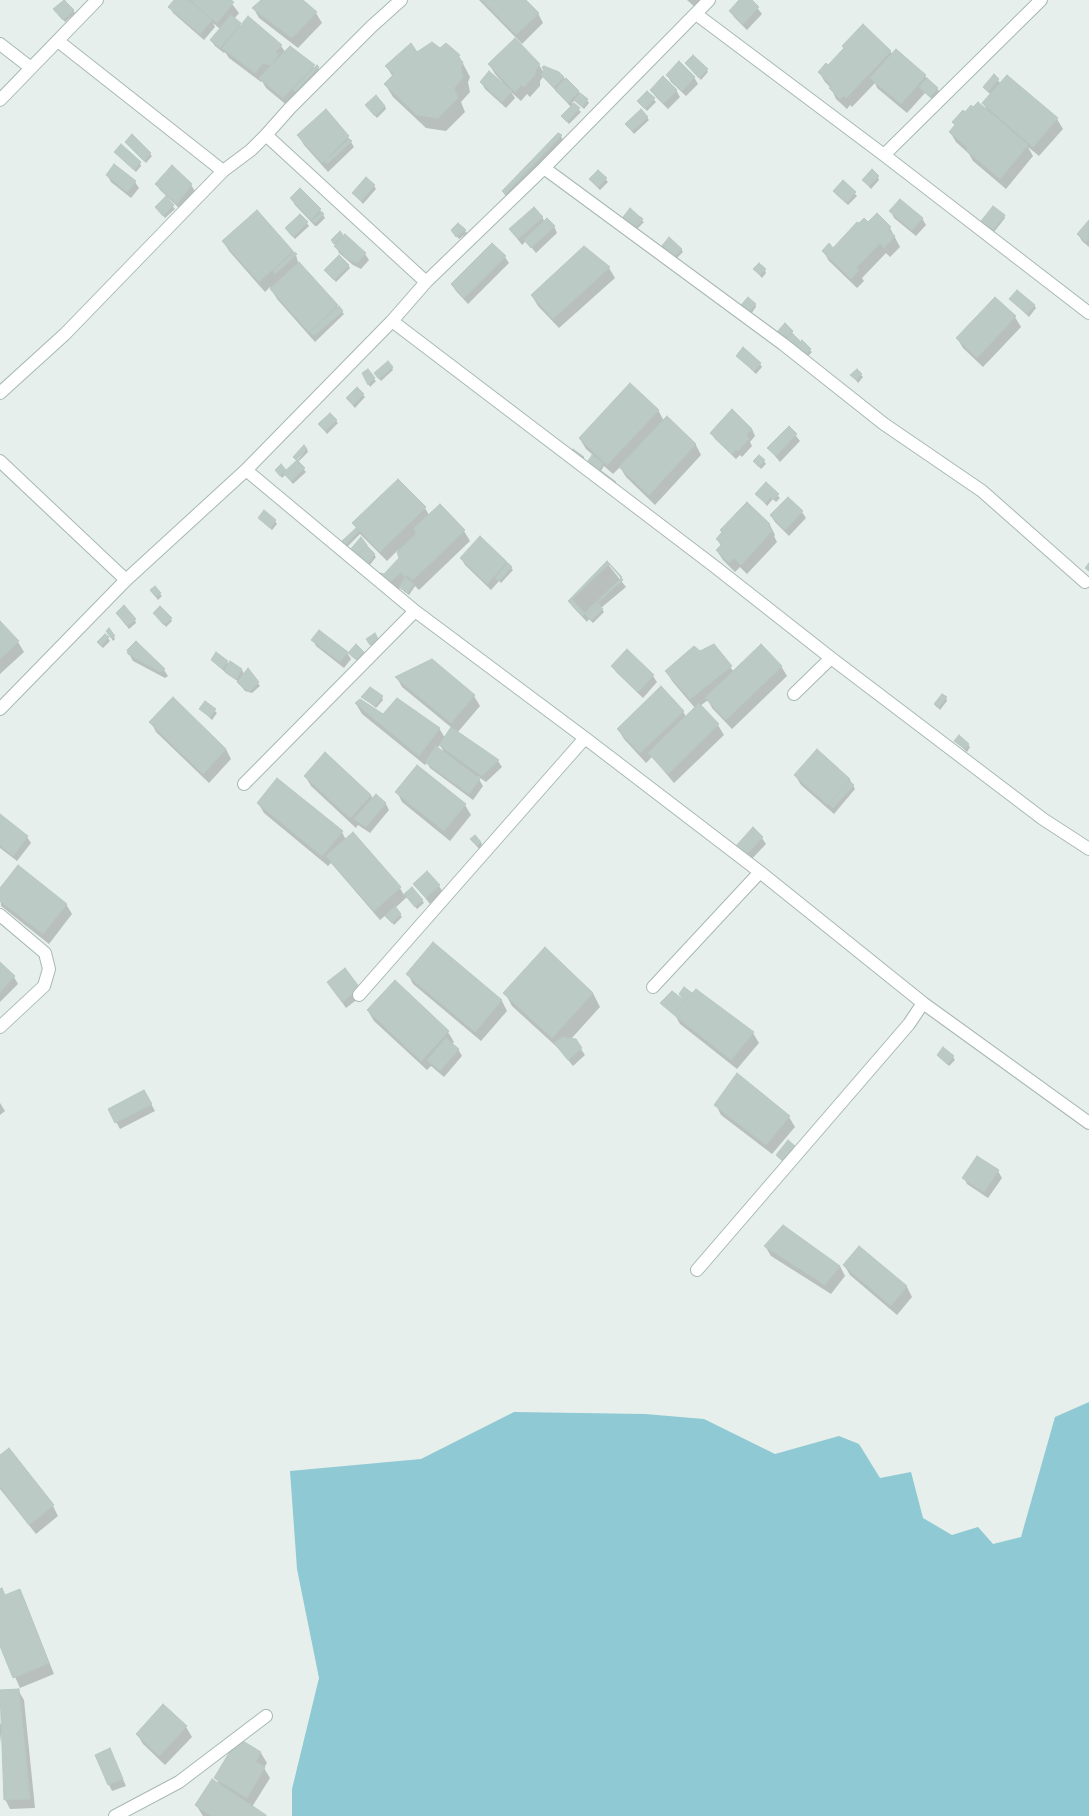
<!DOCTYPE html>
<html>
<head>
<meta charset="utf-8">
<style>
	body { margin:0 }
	canvas { display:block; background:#e6efeb }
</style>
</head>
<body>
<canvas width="1089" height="1816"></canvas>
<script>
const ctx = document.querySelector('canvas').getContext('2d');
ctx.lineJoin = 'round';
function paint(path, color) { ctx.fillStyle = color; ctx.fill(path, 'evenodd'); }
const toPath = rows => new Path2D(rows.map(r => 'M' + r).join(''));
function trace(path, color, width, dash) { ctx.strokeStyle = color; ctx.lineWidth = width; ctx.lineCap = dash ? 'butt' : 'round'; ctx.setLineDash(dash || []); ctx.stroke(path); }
paint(toPath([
	[1089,1402,1089,1816,292,1816,292,1789,319,1678,297,1569,290,1471,421,1459,514,1412,645,1414,704,1419,775,1454,839,1436,859,1444,880,1478,911,1472,923,1518,952,1535,978,1527,993,1544,1021,1537,1055,1417]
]), '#8ec9d4');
paint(toPath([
	[65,0,75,13,65,22,55,10],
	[175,0,229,0,239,13,234,19,241,26,248,17,281,46,286,53,315,68,318,67,319,70,289,107,266,88,262,81,261,82,229,58,225,52,224,53,215,46,211,40,220,29,213,23,215,27,204,40,173,13,170,7],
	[262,0,302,0,316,13,322,23,298,48,259,18,254,9],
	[479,0,525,0,538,13,543,23,522,44],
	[687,0,705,0,697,9],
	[740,0,751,0,762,14,747,30,734,17,730,11],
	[515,39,539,65,544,73,563,77,587,100,589,103,584,109,575,100,572,103,581,112,569,124,562,116,571,107,543,77,540,81,540,86,530,97,527,94,521,101,511,92,515,98,506,108,485,89,481,82,503,83,495,74,489,64],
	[440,49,459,56,470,77,468,82,470,92,461,102,465,112,446,131,426,128,393,97,385,84,393,77,386,66,417,53],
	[890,51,892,54,925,76,939,91,932,99,925,93,907,113,877,88,875,83,852,107,850,105,847,109,836,99,831,88,825,82,819,72,828,66],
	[686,64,707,70,708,72,701,80],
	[667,75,694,77,698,84,686,96,671,82],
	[998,80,1000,83,1057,119,1063,129,1039,156,1028,147,1033,156,1006,189,973,161,969,154,956,142,950,132,965,113,988,112,983,103,991,95,984,88],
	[651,90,676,90,680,97,668,109,655,96],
	[647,92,656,102,647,111,639,101],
	[385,106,386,109,377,118,368,108],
	[326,111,348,137,354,147,328,172,304,145,298,135],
	[641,111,649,120,634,134,628,127],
	[132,136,152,156,146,163,126,142],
	[561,136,564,142,507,198,503,192],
	[115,152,140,163,141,166,136,172],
	[598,171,608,182,600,190,592,182],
	[107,175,135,182,139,188,131,198,111,182],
	[878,177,879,180,871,189,863,180],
	[843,181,857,196,848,205,836,194],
	[156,184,191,185,195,191,181,210,160,190],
	[374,186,376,189,363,204,353,193],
	[300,189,320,210,325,218,317,226,315,226,295,205,291,198],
	[166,198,175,209,165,218,158,210],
	[630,210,644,222,637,229,624,217],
	[256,211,296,255,298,262,344,314,315,342,277,299,270,287,265,292,229,251,223,241],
	[891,211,922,218,926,225,916,236,894,218],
	[1004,215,1005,218,994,232,982,221],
	[542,217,545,222,554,226,557,233,536,253,526,241,522,245,510,229],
	[1089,222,1089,247,1082,241,1078,234],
	[307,223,309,226,295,239,288,231],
	[868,224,890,228,900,247,890,257,886,253,862,278,864,281,857,288,829,261,823,251,833,249],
	[465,231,467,233,459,239,454,233],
	[342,235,344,237,345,236,365,254,369,260,361,269,353,265,339,253,336,246,334,243],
	[681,249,683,252,675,260,664,250],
	[505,257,509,263,468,304,456,291,452,285],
	[348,265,350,268,336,282,325,270],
	[609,268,615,278,559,328,538,306,532,296],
	[755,270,765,270,766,273,762,278],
	[1010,299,1034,305,1036,308,1029,317],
	[755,304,756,307,751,314,742,305],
	[1015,317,1021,327,983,367,963,348,957,338],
	[792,331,793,335,812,352,806,358,780,335],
	[737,356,760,364,762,367,756,374],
	[392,367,393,370,381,381,377,376],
	[364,373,374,379,376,381,370,387],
	[852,375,861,375,863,377,858,383],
	[363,395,365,397,355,408,347,399],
	[658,410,664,421,667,418,696,445,701,455,655,505,626,477,620,467,613,474,604,466,601,471,590,464,589,461,593,455,586,449,580,439],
	[336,421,338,423,327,434,320,425],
	[789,427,800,441,780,462,769,449],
	[752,429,755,436,750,442,752,446,742,457,740,455,736,459,715,439,711,433],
	[307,449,308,452,298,462,306,472,293,484,285,475,282,478,278,473,281,466,287,472],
	[754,461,764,461,766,464,761,469],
	[398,480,425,508,429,515,464,531,470,541,419,590,415,586,409,595,400,588,396,592,387,583,382,574,384,575,400,559,398,550,387,561,360,534,346,548,344,545,357,529,354,524],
	[766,484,780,498,776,502,773,499,767,506,757,494],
	[788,498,802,512,806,518,789,536,775,522,771,516],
	[747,503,770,525,775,535,774,536,777,542,747,574,740,567,735,572,723,560,717,551,721,546,717,539],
	[259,518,275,521,277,524,272,530],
	[367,545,376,557,369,566,352,554],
	[461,558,506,562,513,570,501,583,499,581,491,590,465,565],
	[607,563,626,587,601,608,604,612,593,623,589,619,587,622,573,607,569,601],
	[151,591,160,594,162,596,158,600],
	[154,613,171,619,172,621,166,627],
	[119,616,135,620,136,623,129,629],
	[0,622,18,642,24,652,0,674],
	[109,629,115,639,113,641,107,631],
	[374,635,379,642,372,647,367,640],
	[108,638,110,641,103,648,100,645],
	[313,640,347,653,351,659,344,668,316,646],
	[136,642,164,670,168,676,165,678,133,661,129,654],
	[714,645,734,672,781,666,787,676,732,729,712,708,708,700,700,706,718,725,724,735,674,783,652,757,646,763,624,739,618,729,683,711,686,717,695,708,672,681,666,671],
	[627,651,653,676,657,682,643,698,616,672,612,666],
	[363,652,365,655,359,662,351,656],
	[212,660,227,662,229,665,230,662,242,670,244,674,248,670,260,686,252,693,245,691,240,685,239,682,227,674],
	[397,678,474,696,480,706,457,733,498,761,502,767,486,782,477,776,483,786,473,800,430,768,427,763,425,765,362,714,356,704,383,716,439,728,445,738,452,728,402,687],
	[440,745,445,754,437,748],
	[362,697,382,697,383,700,376,708],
	[946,698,947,701,940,710,935,704],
	[173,699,226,749,231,759,209,783,156,732,151,722],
	[205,702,217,713,212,720,200,709],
	[955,741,968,745,970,747,967,752],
	[817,750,850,780,855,789,834,814,801,785,795,775],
	[305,776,371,795,373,799,376,795,386,804,389,810,370,833,358,825,356,828,311,786],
	[397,792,465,805,471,815,450,841,402,802],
	[258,803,342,832,346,840,400,888,404,895,412,888,424,903,417,909,407,897,395,908,402,917,394,925,386,915,380,920,331,863,328,866,264,813],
	[0,815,27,837,31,843,17,861,0,848],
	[753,829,762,838,766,844,749,862,740,853],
	[471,839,481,842,482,845,479,849],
	[414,884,439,886,443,892,430,904],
	[0,890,66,904,72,914,49,944,1,906],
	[433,943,502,1001,507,1011,481,1041,413,984,408,974],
	[0,963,14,977,18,984,0,1002],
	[328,982,363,995,346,1008],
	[684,988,692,995,696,991,753,1033,759,1043,737,1069,680,1024,675,1015,663,1006,662,1003,684,1001,680,994],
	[505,993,593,993,600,1007,571,1039,581,1049,585,1055,573,1066,559,1049,512,1006],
	[368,1011,448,1032,454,1042,452,1044,458,1049,462,1056,444,1077,431,1066,427,1070,374,1021],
	[938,1055,953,1057,955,1060,949,1066],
	[737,1074,789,1117,795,1127,772,1154,721,1115,716,1105],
	[144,1091,155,1111,120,1129,109,1109],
	[0,1103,5,1111,0,1115],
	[794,1147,796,1149,785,1163,779,1158,777,1156],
	[998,1171,1002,1178,988,1198,967,1184,964,1178],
	[765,1246,840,1266,845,1276,831,1294,771,1256],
	[859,1247,907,1287,912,1297,897,1315,850,1275,844,1265],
	[8,1449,53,1506,58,1516,36,1534,0,1489,0,1456],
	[0,1590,5,1596,19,1591,25,1601,54,1674,20,1688,0,1643],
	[18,1690,24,1700,35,1808,10,1809,5,1799,2,1734,1,1734,0,1744,0,1723,2,1726],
	[186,1727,192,1737,165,1765,143,1744,137,1734],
	[239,1740,261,1753,267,1763,264,1768,270,1778,252,1807,266,1816,203,1816,196,1805,220,1786,216,1778],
	[110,1750,126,1786,112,1791,109,1785]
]), '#0003');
const building = toPath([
	[64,0,74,10,63,20,53,9,64,0],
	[174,0,188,0,212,20,200,34,168,7,174,0],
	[190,0,231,0,234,2,217,23,190,0],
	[261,0,303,0,317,12,292,38,252,8,261,0],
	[482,0,526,0,539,13,516,35,482,0],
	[739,0,752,0,759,7,743,24,729,11,739,0],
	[231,15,241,23,220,48,210,40,231,15],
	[248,16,282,45,275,52,279,54,271,65,263,63,255,73,222,48,248,16],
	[863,24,891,51,846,98,843,96,840,99,829,88,832,86,818,72,826,63,828,65,844,48,842,46,863,24],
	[515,38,540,64,535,71,535,75,524,87,521,85,515,92,488,64,515,38],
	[432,42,440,48,446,43,460,55,457,57,463,62,461,68,463,78,454,88,458,98,438,118,417,115,384,84,394,74,385,66,411,43,417,52,432,42],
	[290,46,315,65,283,98,259,78,290,46],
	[896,49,926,75,901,104,870,78,896,49],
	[693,55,708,69,699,78,685,63,693,55],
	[679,61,695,77,682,91,666,75,679,61],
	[317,65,319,67,295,92,293,89,317,65],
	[544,66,559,72,564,77,554,87,541,75,544,71,542,67,544,66],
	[489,71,512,91,502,102,480,82,489,71],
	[994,74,999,79,988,92,983,87,994,74],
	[1007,75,1058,118,1033,147,982,103,1007,75],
	[663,76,677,90,664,103,650,90,663,76],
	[566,78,579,91,568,103,555,90,566,78],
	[927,78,938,88,930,97,919,87,927,78],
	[647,91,655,98,645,109,637,101,647,91],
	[580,93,588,99,582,107,574,100,580,93],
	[376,95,385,106,375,116,365,105,376,95],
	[978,102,1028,145,1000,179,966,150,968,148,949,132,955,125,952,122,963,110,965,112,971,105,973,107,978,102],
	[574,103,580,108,567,122,561,116,574,103],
	[326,109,349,136,322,163,297,135,326,109],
	[641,109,648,117,632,131,625,124,641,109],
	[558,133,562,135,505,194,502,191,558,133],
	[132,134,151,153,144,161,125,142,132,134],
	[349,139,352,141,327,164,325,161,349,139],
	[121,144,141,162,134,170,114,152,121,144],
	[114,164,136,181,127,192,106,175,114,164],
	[172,165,192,184,177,204,155,184,172,165],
	[872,169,879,176,869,186,862,180,872,169],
	[598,170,607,178,598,187,589,179,598,170],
	[366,177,375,185,361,201,352,193,366,177],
	[843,180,856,192,846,203,833,191,843,180],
	[300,188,321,209,311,220,290,198,300,188],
	[166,196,174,205,163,216,155,207,166,196],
	[900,199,923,218,912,230,889,211,900,199],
	[993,206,1005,215,993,230,981,221,993,206],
	[534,207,543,217,518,239,509,229,534,207],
	[630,208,640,217,633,225,623,217,630,208],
	[257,210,293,251,259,282,222,241,257,210],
	[322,212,324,214,315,223,312,221,322,212],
	[877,213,891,227,888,230,895,236,884,248,880,243,856,268,859,270,851,279,822,251,829,243,833,248,857,222,859,223,864,218,868,222,877,213],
	[300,214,308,222,293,237,285,228,300,214],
	[641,217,643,219,635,227,634,225,641,217],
	[547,218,555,226,531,248,524,240,547,218],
	[1089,220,1089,238,1086,242,1077,234,1089,220],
	[458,223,466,230,456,237,451,230,458,223],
	[340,231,343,235,334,244,331,240,340,231],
	[345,234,366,253,357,263,348,259,334,246,345,234],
	[669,237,682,249,673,258,661,247,669,237],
	[492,243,506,256,464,298,451,284,492,243],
	[584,246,610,267,553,319,531,295,584,246],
	[294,252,297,254,275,274,273,271,294,252],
	[339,255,349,265,334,280,324,270,339,255],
	[299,262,338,305,309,332,270,289,299,262],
	[759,263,766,269,760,275,753,269,759,263],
	[1017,290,1035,305,1027,314,1009,299,1017,290],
	[748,297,756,304,749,312,741,305,748,297],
	[995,297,1016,316,977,358,956,338,995,297],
	[339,306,343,311,314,336,310,332,339,306],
	[785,323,793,331,785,339,777,332,785,323],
	[792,333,800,341,793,348,785,341,792,333],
	[802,340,811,349,804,356,795,347,802,340],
	[743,347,761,363,754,371,736,356,743,347],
	[388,361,393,367,379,379,374,373,388,361],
	[368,369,375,378,368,385,362,373,368,369],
	[857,369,862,374,856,380,850,375,857,369],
	[630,383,659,410,607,465,579,438,630,383],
	[357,387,364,394,353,405,346,398,357,387],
	[732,409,752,429,746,435,749,439,738,451,736,449,732,454,710,433,732,409],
	[330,413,337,420,325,431,318,424,330,413],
	[667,416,696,444,649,495,619,467,667,416],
	[789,426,797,434,776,456,767,448,789,426],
	[304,445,307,449,296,460,293,457,304,445],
	[573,449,584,457,580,462,569,454,573,449],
	[592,455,603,463,599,469,588,461,592,455],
	[759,455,765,460,759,467,753,461,759,455],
	[297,460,305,468,291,481,283,473,297,460],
	[281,464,286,470,280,476,275,470,281,464],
	[600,470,616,482,613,486,597,474,600,470],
	[398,479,426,507,380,552,352,523,398,479],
	[766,482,779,494,774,500,771,497,765,503,755,494,766,482],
	[788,497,803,511,785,530,770,515,788,497],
	[747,502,770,524,768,527,772,531,741,565,734,558,729,563,716,550,722,544,716,539,722,532,720,530,747,502],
	[440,504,465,530,413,580,407,575,404,577,401,572,389,583,380,573,384,574,399,558,397,552,416,534,414,528,440,504],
	[264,510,276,520,270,528,258,518,264,510],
	[356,528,359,531,344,546,341,542,356,528],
	[480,536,507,562,487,584,460,558,480,536],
	[361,537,367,545,357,556,349,551,361,537],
	[367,546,375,554,367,564,358,556,367,546],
	[607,561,622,577,582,616,568,601,607,561],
	[508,563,512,567,499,581,495,578,508,563],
	[1089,563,1089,571,1085,568,1089,563],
	[609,564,623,580,597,603,598,604,586,615,572,599,609,564],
	[405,578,414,584,407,593,399,587,405,578],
	[155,586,161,593,156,597,150,590,155,586],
	[598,603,603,609,591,621,586,615,598,603],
	[124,605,136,619,127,626,116,613,124,605],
	[160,606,172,618,164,625,153,613,160,606],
	[0,621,19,641,0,659,0,621],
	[109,628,115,636,111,638,106,631,109,628],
	[319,630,348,652,340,662,311,640,319,630],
	[375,633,378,639,370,645,366,639,375,633],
	[105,634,109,637,101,646,97,642,105,634],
	[136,641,165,669,160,672,128,654,127,650,136,641],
	[356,644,364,652,357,660,348,653,356,644],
	[714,644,732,666,690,699,665,671,694,646,700,651,714,644],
	[761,644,782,666,726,720,705,698,761,644],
	[627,649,654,675,638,692,611,666,627,649],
	[216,652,228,661,222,669,211,660,216,652],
	[432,659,475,695,451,723,395,677,432,659],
	[230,661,242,669,236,679,224,671,230,661],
	[248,668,259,682,250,691,243,688,237,682,248,668],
	[661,686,684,711,640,753,617,729,661,686],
	[370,687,383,696,375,706,361,697,370,687],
	[942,694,947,697,938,708,934,704,942,694],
	[173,697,226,749,203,774,149,722,173,697],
	[397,698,440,728,419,756,355,703,360,699,383,714,397,698],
	[205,701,216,709,210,717,199,709,205,701],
	[699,703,719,724,668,774,648,753,699,703],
	[451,727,499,760,482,776,439,745,451,727],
	[959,735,969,744,965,749,954,741,959,735],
	[436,746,480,779,469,794,425,762,436,746],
	[817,749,850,779,828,805,794,775,817,749],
	[325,752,371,795,350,818,304,776,325,752],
	[417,765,466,804,444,831,395,792,417,765],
	[277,778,343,831,322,856,257,803,277,778],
	[849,781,854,785,833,808,829,804,849,781],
	[376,794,386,803,366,827,354,819,376,794],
	[0,814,28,836,13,856,0,845,0,814],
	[753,827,763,837,745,856,735,847,753,827],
	[353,832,401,887,374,911,326,856,353,832],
	[475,835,481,842,477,846,470,839,475,835],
	[18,865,67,904,43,934,0,901,0,888,18,865],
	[427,871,440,885,426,898,413,884,427,871],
	[412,887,423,900,415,907,404,894,412,887],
	[395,906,401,914,392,923,385,916,395,906],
	[433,942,502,1000,475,1032,406,974,433,942],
	[545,947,593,993,552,1038,503,993,545,947],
	[0,962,15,976,0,992,0,962],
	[345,968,360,988,342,1002,327,982,345,968],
	[395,980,449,1031,421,1061,367,1010,395,980],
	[684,987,692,993,685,1001,679,994,684,987],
	[696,989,754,1032,731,1060,673,1014,696,989],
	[672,991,685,1001,673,1014,660,1003,672,991],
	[563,1037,576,1039,582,1048,568,1060,554,1043,563,1037],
	[446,1038,459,1049,440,1071,427,1060,446,1038],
	[943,1047,954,1056,947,1064,937,1055,943,1047],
	[737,1073,790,1116,766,1145,714,1105,737,1073],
	[144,1090,152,1104,115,1123,108,1109,144,1090],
	[788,1140,795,1146,783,1161,776,1155,788,1140],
	[977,1156,999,1170,984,1192,962,1178,977,1156],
	[783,1225,840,1266,825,1285,764,1246,783,1225],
	[859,1246,907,1286,891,1306,843,1265,859,1246],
	[9,1448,54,1505,29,1525,0,1487,0,1455,9,1448],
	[2,1588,5,1595,20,1589,49,1663,13,1678,0,1646,0,1589,2,1588],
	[19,1689,30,1799,4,1800,0,1690,19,1689],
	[163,1704,187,1726,159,1756,136,1734,163,1704],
	[238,1738,261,1752,256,1762,265,1767,247,1798,214,1778,238,1738],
	[110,1748,123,1779,108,1785,95,1755,110,1748],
	[212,1779,266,1815,266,1816,211,1816,195,1805,212,1779]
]);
paint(building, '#bbcac4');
trace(building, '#b8c9c2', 1);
const minor = toPath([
	[696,14,884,155,1089,313],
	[58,41,223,171],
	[0,44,31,68],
	[0,100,97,0],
	[266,135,426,282],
	[884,155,1041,0],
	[544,168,783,344,884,424,982,491,1085,582],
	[392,321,714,566,831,658,794,694],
	[0,393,65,334,223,171,251,150,266,135,290,108,371,27,401,0],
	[0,461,126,580],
	[246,470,415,611,585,738,359,995],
	[831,658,1043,819,1089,849],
	[0,709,126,580,246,470,392,321,426,282,544,168,709,0],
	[585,738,760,872,923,1003,909,1024,697,1270],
	[244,784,415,611],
	[0,915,45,953,49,969,44,986,0,1027],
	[653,987,760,872],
	[923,1003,1089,1123],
	[115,1816,179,1782,266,1716]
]);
trace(minor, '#a8b8b2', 14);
trace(minor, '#fff', 12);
</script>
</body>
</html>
